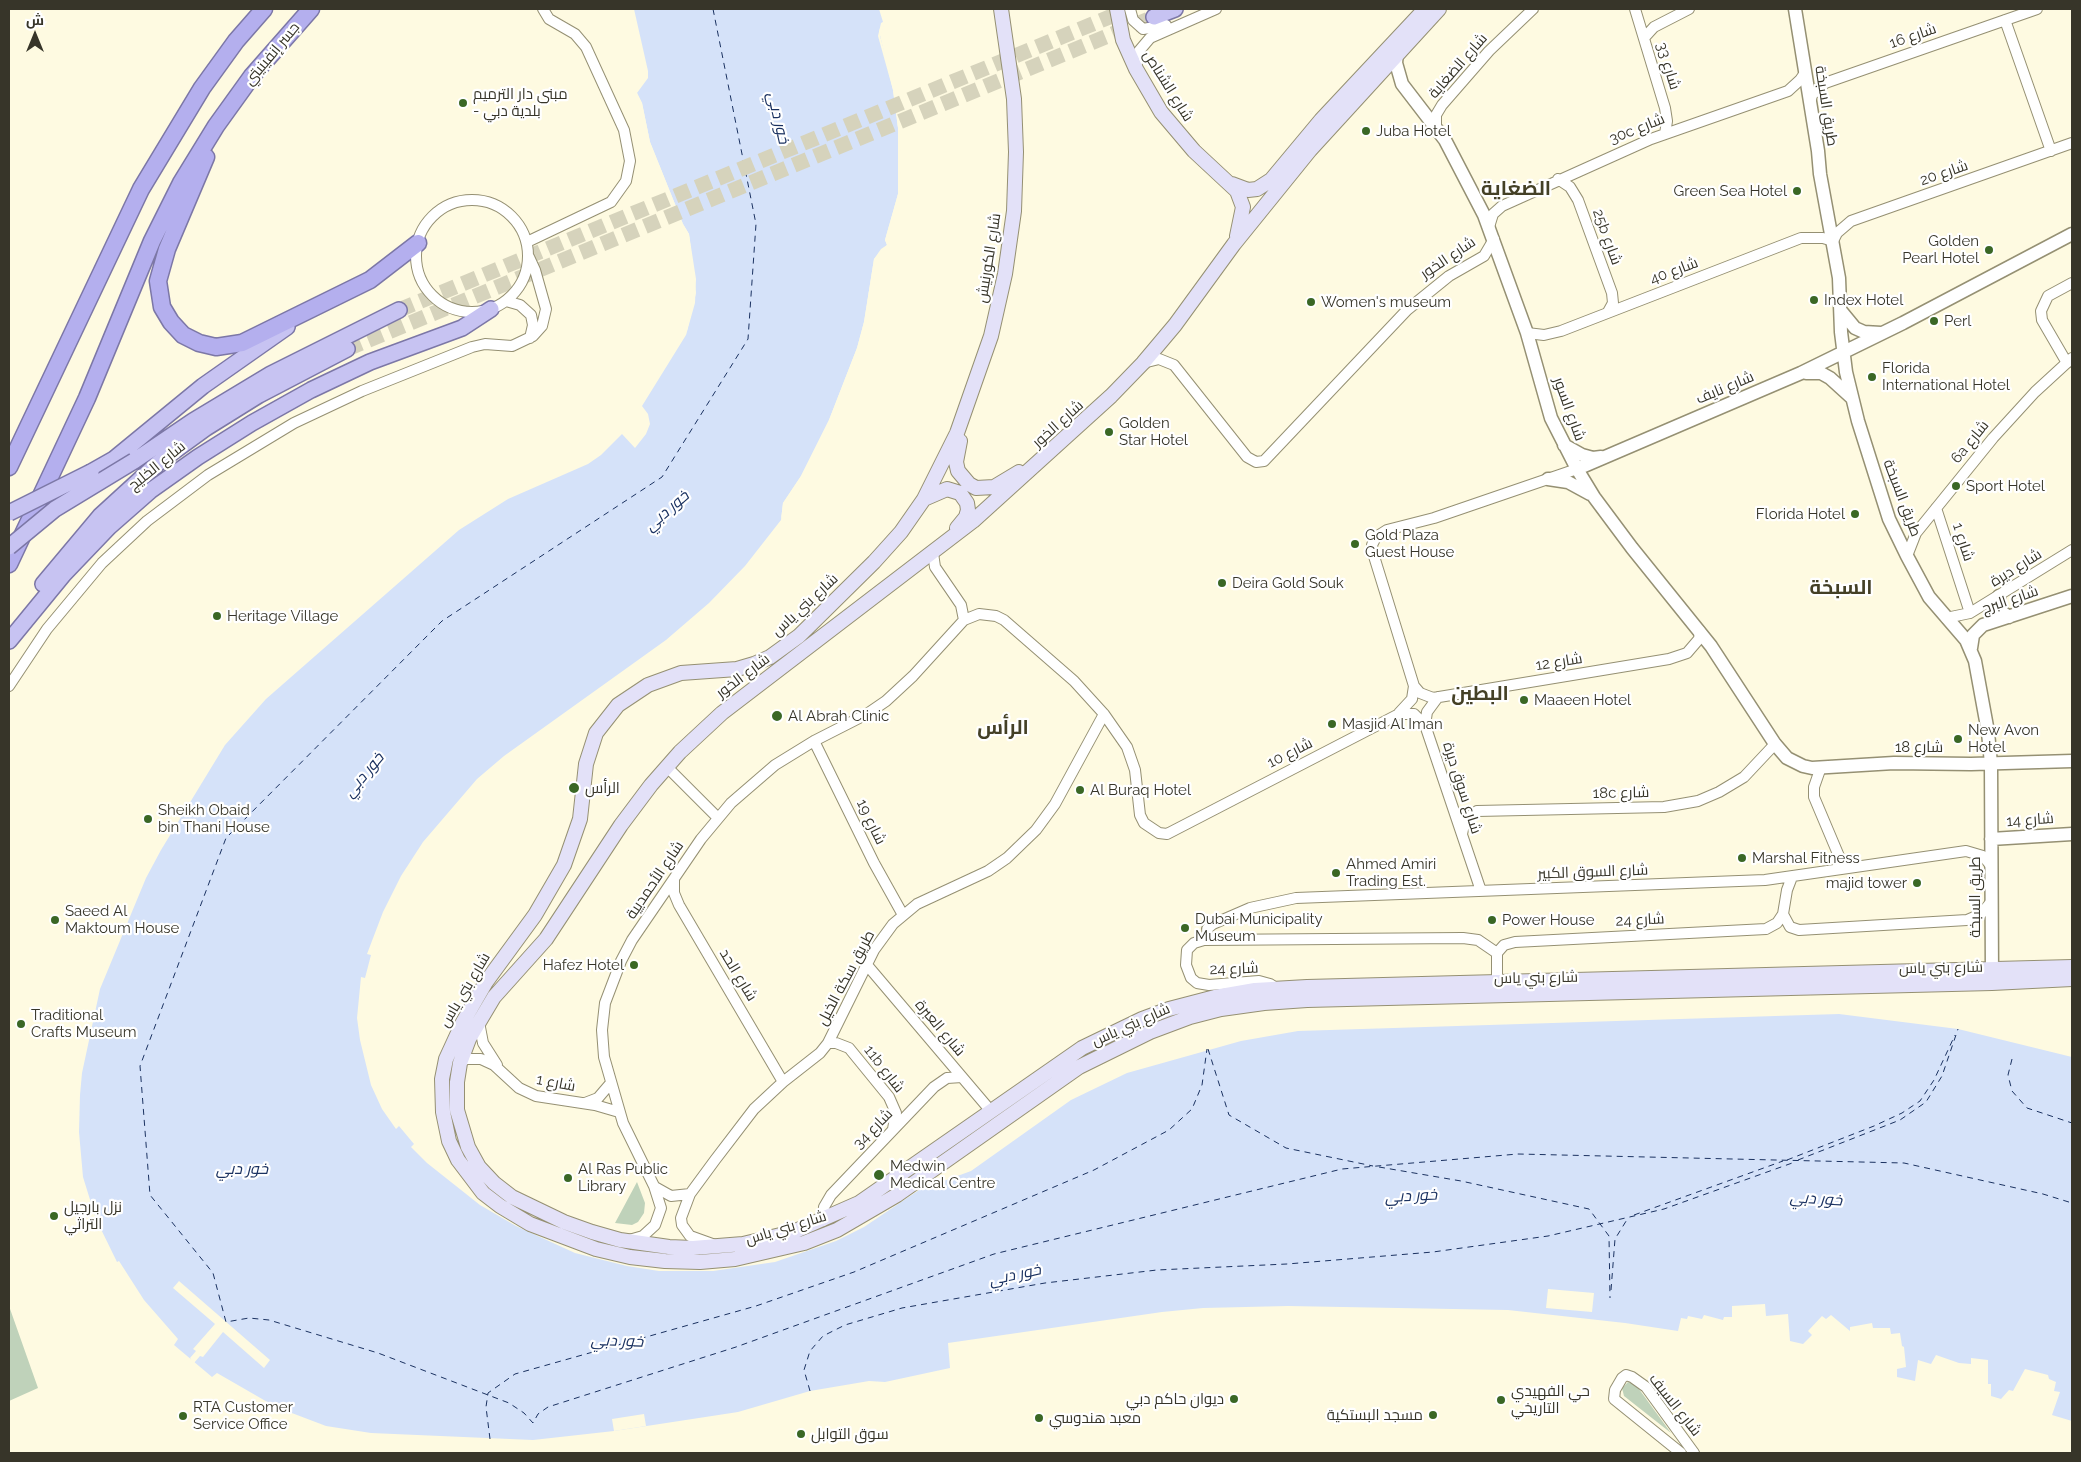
<!DOCTYPE html>
<html>
<head>
<meta charset="utf-8">
<style>
	body { margin:0 }
	#map { position:relative; width:2081px; height:1462px; overflow:hidden; background:#fefae1; font-family:Raleway,Cairo,sans-serif }
	canvas { display:block }
	.frame { position:absolute; inset:0; border:10px solid #373529; pointer-events:none }
	.north { position:absolute; left:10px; top:10px; width:50px; height:50px; -webkit-text-stroke:4px #fff; paint-order:stroke; rotate:0deg; font-size:14px; font-weight:700; line-height:20px; text-align:center; color:#373529 }
	.north::after { content:''; display:block; margin:auto; width:18px; height:22px; background:#373529; clip-path:polygon(50% 0,100% 100%,50% 72%,0 100%) }
</style>
</head>
<body>
<div id="map">
<canvas width="2081" height="1462"></canvas>
<div class="frame"></div>
<div class="north">ش</div>
</div>
<script>
const ctx = document.querySelector('canvas').getContext('2d');
ctx.lineJoin = 'round';
function paint(path, color) { ctx.fillStyle = color; ctx.fill(path, 'evenodd'); }
const toPath = rows => new Path2D(rows.map(r => 'M' + r).join(''));
function trace(path, color, width, dash) { ctx.strokeStyle = color; ctx.lineWidth = width; ctx.lineCap = dash ? 'butt' : 'round'; ctx.setLineDash(dash || []); ctx.stroke(path); }
function drawText(font, color, halo, rows, align = 'center') {
  ctx.font = font + ' Raleway,Cairo,sans-serif'; ctx.lineWidth = 4.5; ctx.setLineDash([]); ctx.textBaseline = 'middle'; ctx.strokeStyle = halo; ctx.fillStyle = color; for (const [text, x, y, turn = 0] of rows) {
    ctx.save(); ctx.translate(x, y); ctx.rotate((+turn || 0) * Math.PI / 180); ctx.textAlign = isNaN(turn) ? turn : align; if (halo) ctx.strokeText(text, 0, 0); ctx.fillText(text, 0, 0); ctx.restore();
  }
}
paint(toPath([
	[637,1182,645,1203,644,1213,638,1222,632,1225,615,1223],
	[9,1306,38,1388,9,1401],
	[1628,1382,1636,1385,1671,1433,1624,1396,1622,1388]
]), '#bfd2ba');
paint(toPath([
	[634,9,879,9,883,22,879,31,893,90,898,128,898,194,885,240,887,245,874,259,864,322,857,348,829,420,801,476,783,503,781,520,745,566,709,603,666,640,504,756,477,779,423,842,401,876,383,912,367,954,371,955,365,978,361,977,357,1018,360,1040,371,1085,382,1109,396,1129,399,1126,414,1144,411,1147,427,1163,480,1205,516,1226,575,1253,627,1266,659,1271,713,1271,775,1262,836,1241,864,1227,919,1190,971,1171,1071,1100,1127,1073,1241,1041,1298,1031,1839,1014,1958,1029,2072,1057,2072,1421,2052,1415,2060,1392,2054,1391,2056,1382,2049,1379,2048,1375,2025,1369,2013,1391,2009,1390,2001,1399,1991,1396,1991,1384,1988,1384,1988,1360,1971,1358,1971,1364,1959,1363,1936,1355,1931,1364,1918,1360,1915,1381,1897,1377,1897,1369,1906,1367,1904,1347,1902,1346,1900,1333,1891,1334,1890,1328,1873,1328,1872,1323,1850,1327,1850,1331,1831,1315,1826,1319,1822,1316,1808,1331,1812,1335,1803,1344,1790,1341,1788,1314,1766,1316,1765,1304,1732,1306,1732,1317,1724,1317,1723,1320,1704,1315,1702,1319,1688,1316,1687,1319,1681,1318,1678,1331,1625,1323,1508,1310,1288,1306,1203,1308,1162,1312,948,1343,950,1368,885,1382,869,1381,810,1391,738,1412,614,1431,533,1440,371,1433,326,1426,276,1407,217,1373,212,1377,174,1345,178,1339,144,1300,119,1261,117,1262,96,1219,83,1177,79,1132,80,1095,82,1073,100,989,146,878,161,850,225,745,266,699,459,530,508,499,588,464,601,455,622,434,635,448,646,434,650,424,648,414,642,406,686,335,695,303,696,279,689,234,683,224,650,142,642,103,637,93,648,78,648,71]
]), '#d5e2f9');
paint(toPath([
	[885,21,880,36,895,89,901,128,900,195,888,240,889,246,883,250,877,260,867,323,859,349,831,421,803,477,785,504,781,520,783,503,801,476,829,420,857,348,864,322,874,259,881,249,887,245,885,240,898,194,898,128,893,90,878,36,881,23],
	[637,93,642,103,650,142,683,224,689,234,696,293,686,335,693,293,687,234,648,143,640,104,635,94],
	[179,1281,270,1360,264,1368,223,1332,203,1357,200,1356,194,1363,192,1361,190,1358,196,1351,193,1349,215,1324,173,1288],
	[1548,1289,1594,1293,1592,1312,1546,1308],
	[644,1414,646,1426,614,1431,612,1419]
]), '#fefae1');
trace(toPath([
	[713,9,756,224,748,339,662,477,442,621,226,838,140,1066,150,1195,213,1273,226,1322,249,1318,269,1320,378,1353,509,1403,524,1413,533,1423,538,1414,548,1407,736,1347,994,1254,1342,1169,1518,1154,1904,1163,2043,1194,2072,1203],
	[1208,1049,1229,1115,1286,1148,1373,1166],
	[2012,1059,2008,1075,2012,1091,2027,1108,2072,1123],
	[1787,1160,1874,1126,1902,1113,1920,1101,1934,1080,1955,1035],
	[1798,1160,1900,1120,1926,1102,1942,1076,1958,1029],
	[1379,1167,1461,1181,1589,1209,1609,1236,1610,1298],
	[1634,1215,1783,1161],
	[1611,1290,1615,1239,1628,1218],
	[810,1391,804,1370,810,1351,823,1336,845,1325,902,1308,1045,1283,1157,1270,1287,1264,1433,1252,1548,1236,1664,1209,1795,1162],
	[490,1439,486,1407,488,1393,515,1374,756,1306,854,1272,1094,1170,1169,1130,1192,1109,1202,1085,1207,1049]
]), '#1b3261', 1, [6, 5]);
trace(toPath([
	[399,310,1129,9],
	[347,349,1154,17]
]), '#d6d3bc', 15, [15, 8]);
const minor = toPath([
	[1130,9,1133,20,1143,29,1166,25],
	[1635,9,1665,108,1667,121,1665,134],
	[2005,20,2051,151],
	[1644,38,1654,27,1689,9],
	[1136,68,1139,51,1150,38,1216,9],
	[1810,104,1812,95,1825,83,2037,9],
	[1436,126,1436,115,1442,105,1489,51,1533,9],
	[1558,179,1570,187,1578,200,1612,293,1613,303,1608,312],
	'416 256a56 56 0 1 1 112 0a56 56 0 1 1-112 0Z',
	[1489,227,1493,214,1502,206,1651,139,1788,91,1800,80,1805,73],
	[527,242,611,202,626,181,630,161,624,130,586,47,575,34,549,19,543,9],
	[506,301,520,305,531,315,533,325,530,338],
	[1527,333,1544,335,1561,331,1801,238,1823,238,1833,241,1837,233,1851,221,2072,143],
	[1143,363,1159,359,1174,365,1247,457,1256,462,1264,461,1407,310,1449,276,1484,256,1494,239],
	[2067,363,2042,320,2041,311,2048,296,2072,283],
	[1936,508,1970,613],
	[933,553,935,567,961,605,964,620],
	[1907,556,1916,533,1993,438,2035,392,2072,358],
	[1946,618,1970,613,2072,550],
	[9,686,47,629,102,563,147,521,208,475,294,423,362,391,472,347,485,344,512,346,533,336,542,326,546,309,535,270,529,257],
	[1414,686,1420,693,1433,698,1669,659,1687,653,1699,639,1700,631],
	[1438,697,1427,712,1425,725,1481,891],
	[1399,713,1412,699,1414,686,1373,553,1372,545,1376,537,1387,530,1434,518,1577,469],
	[814,741,874,863,903,915],
	[667,767,718,818],
	[1821,767,1814,787,1814,797,1844,868],
	[1462,834,1465,820,1477,811,1664,807,1698,801,1719,792,1744,777,1775,744],
	[674,880,674,893,679,905,783,1082],
	[1783,914,1790,927,1799,930,1967,920,1981,914,1991,902],
	[1209,940,1207,929,1213,924,1250,908,1296,898,1765,880,1966,851,1983,856,1991,866],
	[1497,953,1504,945,1515,942,1766,929,1777,923,1783,914,1787,890,1792,877],
	[1497,953,1497,982],
	[867,965,990,1110],
	[1276,988,1270,984,1259,981,1209,985,1197,983,1191,978,1186,965,1187,950,1194,943,1204,940,1463,938,1478,940,1497,953],
	[479,1022,483,1043,497,1065],
	[828,1043,836,1043,849,1048,889,1097,896,1113,893,1129],
	[460,1063,466,1059,481,1059,494,1065,519,1088,536,1096,595,1105,619,1112],
	[585,1103,598,1098,610,1084],
	[655,1187,671,1196,690,1194],
	[823,1221,824,1207,831,1195,934,1087,947,1078,962,1077],
	[629,1240,643,1236,655,1225,661,1208,654,1186,623,1123,604,1057,602,1030,605,1003,621,961,632,940,701,839,731,803,775,765,814,741,867,714,886,701,913,676,964,620,979,614,996,616,1004,620,1074,681,1104,714,1127,747,1135,770,1140,815,1144,823,1159,833,1167,834,1399,714,1414,714,1425,725],
	[715,1245,690,1236,682,1225,681,1218,690,1194,715,1160,754,1109,783,1082,820,1053,828,1043,874,950,893,924,917,904,988,871,1007,858,1036,830,1055,804,1104,714],
	[1681,1453,1614,1399,1615,1390,1622,1378,1626,1375,1632,1377,1646,1387,1694,1453]
]);
const tertiary = toPath([
	[1795,9,1818,151,1820,174,1839,278,1841,332,1846,372,1858,421,1889,519,1907,556,1929,597,1966,640,1975,661,1988,732,1991,764,1992,978],
	[1397,52,1396,63,1402,84,1445,140,1484,215,1527,333,1551,418,1577,469,1594,497,1632,548,1711,646,1775,744,1787,758,1803,766,1812,768,1894,763,1971,764,2072,761],
	[1841,311,1855,328,1864,332,1881,333],
	[1806,373,1821,373,1830,378,1852,398],
	[1564,445,1582,455,1593,458,1601,457],
	[1577,469,1801,373,1903,323,2072,234],
	[1548,479,1568,482,1590,494],
	[1999,596,1999,610,2009,617],
	[1971,648,1973,635,1983,625,2072,596],
	[1991,839,2072,834]
]);
const secondary = toPath([
	[1001,9,1014,99,1016,152,1014,211,1005,274,991,336,957,433,924,499,901,532,874,562,799,636,770,657,754,664,737,669,681,673,648,685,618,705,596,733,586,764,580,819,564,865,535,915,486,982,463,1022,446,1059,442,1079,443,1112,449,1141,458,1160,483,1193,500,1206,530,1224,596,1249,630,1257,665,1261,700,1262,735,1259,804,1243,837,1230,897,1195,1079,1067,1150,1032,1190,1017,1221,1009,1264,1003,1307,1000,1992,983,2072,979],
	[1117,9,1123,40,1136,69,1161,112,1194,151,1237,191,1243,207,1237,236],
	[1439,9,1310,150,1234,244,1175,325,1143,363,1111,396,973,521,722,713,680,752,651,785,621,825,546,939,494,997,469,1039,460,1063,457,1082,457,1110,468,1147,479,1167,494,1183,512,1197,564,1222,592,1232,620,1240,669,1247,693,1248,743,1244,793,1232,859,1203,1082,1048,1142,1019,1169,1009,1215,997,1255,990,1307,987,2072,967],
	[1232,184,1248,190,1257,189,1271,180,1321,120,1425,9],
	[960,441,956,462,958,471,969,484,976,488,994,487,1019,472],
	[924,499,947,489,960,493,967,503,968,510,966,517,957,528]
]);
const primary = toPath([
	[1154,17,1175,9],
	[114,459,203,386,287,327],
	[134,461,193,421,271,374,399,310],
	[91,472,121,455],
	[43,584,100,516,158,463,206,428,259,395,347,349],
	[9,641,64,574,109,527,150,491,198,457,252,423,311,390,370,362,462,328,491,309]
]);
const trunk = toPath([
	[206,157,167,249,158,281,162,307,171,322,183,335,199,343,216,347,242,343,370,280,418,243],
	[9,467,141,189,202,88,236,41,264,9],
	[9,564,87,398,152,241,181,183,216,126,252,76,311,9]
]);
trace(minor, '#959073', 12);
trace(tertiary, '#959073', 15);
trace(secondary, '#959073', 16);
trace(primary, '#7c77a6', 18);
trace(trunk, '#7c77a6', 19);
trace(minor, '#fff', 10);
trace(tertiary, '#fff', 12);
trace(secondary, '#e3e1f8', 14);
trace(primary, '#c7c3f2', 15);
trace(trunk, '#b4afee', 16);
const primaryBridge = toPath([
	[9,513,91,472],
	[9,547,55,509,134,461]
]);
trace(primaryBridge, '#7c77a6', 18, []);
trace(primaryBridge, '#c7c3f2', 15);
for (const [x, y, r, color] of [
	[463,103,5,"#3a6725"],
	[1366,131,5,"#3a6725"],
	[1797,191,5,"#3a6725"],
	[1989,250,5,"#3a6725"],
	[1814,300,5,"#3a6725"],
	[1311,302,5,"#3a6725"],
	[1934,321,5,"#3a6725"],
	[1872,377,5,"#3a6725"],
	[1109,432,5,"#3a6725"],
	[1956,486,5,"#3a6725"],
	[1855,514,5,"#3a6725"],
	[1355,544,5,"#3a6725"],
	[1222,583,5,"#3a6725"],
	[217,616,5,"#3a6725"],
	[1524,700,5,"#3a6725"],
	[777,716,6,"#3a6725"],
	[1332,724,5,"#3a6725"],
	[1958,739,5,"#3a6725"],
	[574,788,6,"#3a6725"],
	[1080,790,5,"#3a6725"],
	[148,819,5,"#3a6725"],
	[1742,858,5,"#3a6725"],
	[1336,873,5,"#3a6725"],
	[1917,883,5,"#3a6725"],
	[55,920,5,"#3a6725"],
	[1492,920,5,"#3a6725"],
	[1185,928,5,"#3a6725"],
	[634,965,5,"#3a6725"],
	[21,1024,5,"#3a6725"],
	[879,1175,6,"#3a6725"],
	[568,1178,5,"#3a6725"],
	[54,1216,5,"#3a6725"],
	[1234,1399,5,"#3a6725"],
	[1501,1400,5,"#3a6725"],
	[1433,1415,5,"#3a6725"],
	[183,1416,5,"#3a6725"],
	[1039,1418,5,"#3a6725"],
	[801,1434,5,"#3a6725"]
]) { const dot = new Path2D(); dot.arc(x, y, r, 0, 2 * Math.PI); ctx.fillStyle = color; ctx.fill(dot); trace(dot, '#fff', 2); }
drawText('15px', '#373529', '#fff', [
	["شارع 16",1913,36,-19],
	["جسر إنفينيتي",272,54,-50],
	["شارع الضغاية",1458,66,-49],
	["شارع 33",1668,66,73],
	["شارع الشناص",1168,86,58],
	["طريق السبخة",1826,106,81],
	["30c شارع",1637,129,-22],
	["شارع 20",1944,173,-19],
	["25b شارع",1607,237,70],
	["شارع الكورنيش",989,258,-81],
	["شارع الخور",1448,258,-34],
	["شارع 40",1674,271,-21],
	["شارع نايف",1725,388,-23],
	["شارع السور",1569,409,70],
	["شارع الخور",1058,424,-42],
	["6a شارع",1970,442,-51],
	["شارع الخليج",157,466,-39],
	["طريق السبخة",1902,498,69],
	["شارع 1",1963,542,72],
	["شارع ديرة",2016,568,-32],
	["شارع البرج",2010,600,-19],
	["شارع بني ياس",805,605,-43],
	["شارع 12",1559,662,-9],
	["شارع الخور",743,676,-37],
	["شارع 18",1919,747],
	["شارع 10",1290,753,-27],
	["شارع سوق ديرة",1462,788,72],
	["18c شارع",1621,793,-1],
	["شارع 14",2030,820,-4],
	["شارع 19",871,822,64],
	["شارع السوق الكبير",1593,872,-2],
	["شارع الأحمديية",655,880,-56],
	["طريق السبخة",1975,897,-90],
	["شارع 24",1640,920,-3],
	["شارع بني ياس",1941,968,-1],
	["شارع 24",1234,969,-2],
	["شارع الحد",738,975,59],
	["طريق سكة الخيل",846,978,-62],
	["شارع بني ياس",1536,978,-1],
	["شارع بني ياس",465,990,-59],
	["شارع بني ياس",1131,1025,-24],
	["شارع العبرة",940,1028,50],
	["11b شارع",884,1069,52],
	["شارع 1",556,1083,11],
	["شارع 34",873,1129,-46],
	["شارع بني ياس",786,1228,-17],
	["شارع السيف",1675,1405,52]
]);
drawText('15px', '#373529', '#fff', [
	["مبنى دار الترميم",473,94],
	["- بلدية دبي",473,111],
	["Juba Hotel",1376,131],
	["Green Sea Hotel",1787,191,"right"],
	["Golden",1979,241,"right"],
	["Pearl Hotel",1979,258,"right"],
	["Index Hotel",1824,300],
	["Women's museum",1321,302],
	["Perl",1944,321],
	["Florida",1882,368],
	["International Hotel",1882,385],
	["Golden",1119,423],
	["Star Hotel",1119,440],
	["Sport Hotel",1966,486],
	["Florida Hotel",1845,514,"right"],
	["Gold Plaza",1365,535],
	["Guest House",1365,552],
	["Deira Gold Souk",1232,583],
	["Heritage Village",227,616],
	["Maaeen Hotel",1534,700],
	["Al Abrah Clinic",788,716],
	["Masjid Al Iman",1342,724],
	["New Avon",1968,730],
	["Hotel",1968,747],
	["الرأس",585,788],
	["Al Buraq Hotel",1090,790],
	["Sheikh Obaid",158,810],
	["bin Thani House",158,827],
	["Marshal Fitness",1752,858],
	["Ahmed Amiri",1346,864],
	["Trading Est.",1346,881],
	["majid tower",1907,883,"right"],
	["Saeed Al",65,911],
	["Maktoum House",65,928],
	["Dubai Municipality",1195,919],
	["Museum",1195,936],
	["Power House",1502,920],
	["Hafez Hotel",624,965,"right"],
	["Traditional",31,1015],
	["Crafts Museum",31,1032],
	["Medwin",890,1166],
	["Medical Centre",890,1183],
	["Al Ras Public",578,1169],
	["Library",578,1186],
	["نزل بارجيل",64,1207],
	["التراثي",64,1224],
	["حي الفهيدي",1511,1391],
	["التاريخي",1511,1408],
	["ديوان حاكم دبي",1224,1399,"right"],
	["RTA Customer",193,1407],
	["Service Office",193,1424],
	["مسجد البستكية",1423,1415,"right"],
	["معبد هندوسي",1049,1418],
	["سوق التوابل",811,1434]
], 'left');
drawText('italic 16px', '#1b3261', '#fff', [
	["خور دبي",778,118,77],
	["خور دبي",667,511,-41],
	["خور دبي",364,775,-50],
	["خور دبي",242,1169],
	["خور دبي",1411,1196,-3],
	["خور دبي",1816,1199,4],
	["خور دبي",1015,1275,-12],
	["خور دبي",617,1341,2]
]);
drawText('bold 20px', '#444026', '#fff', [
	["الضغاية",1516,189],
	["السبخة",1841,588],
	["البطين",1480,694],
	["الرأس",1003,728]
]);
</script>
</body>
</html>
